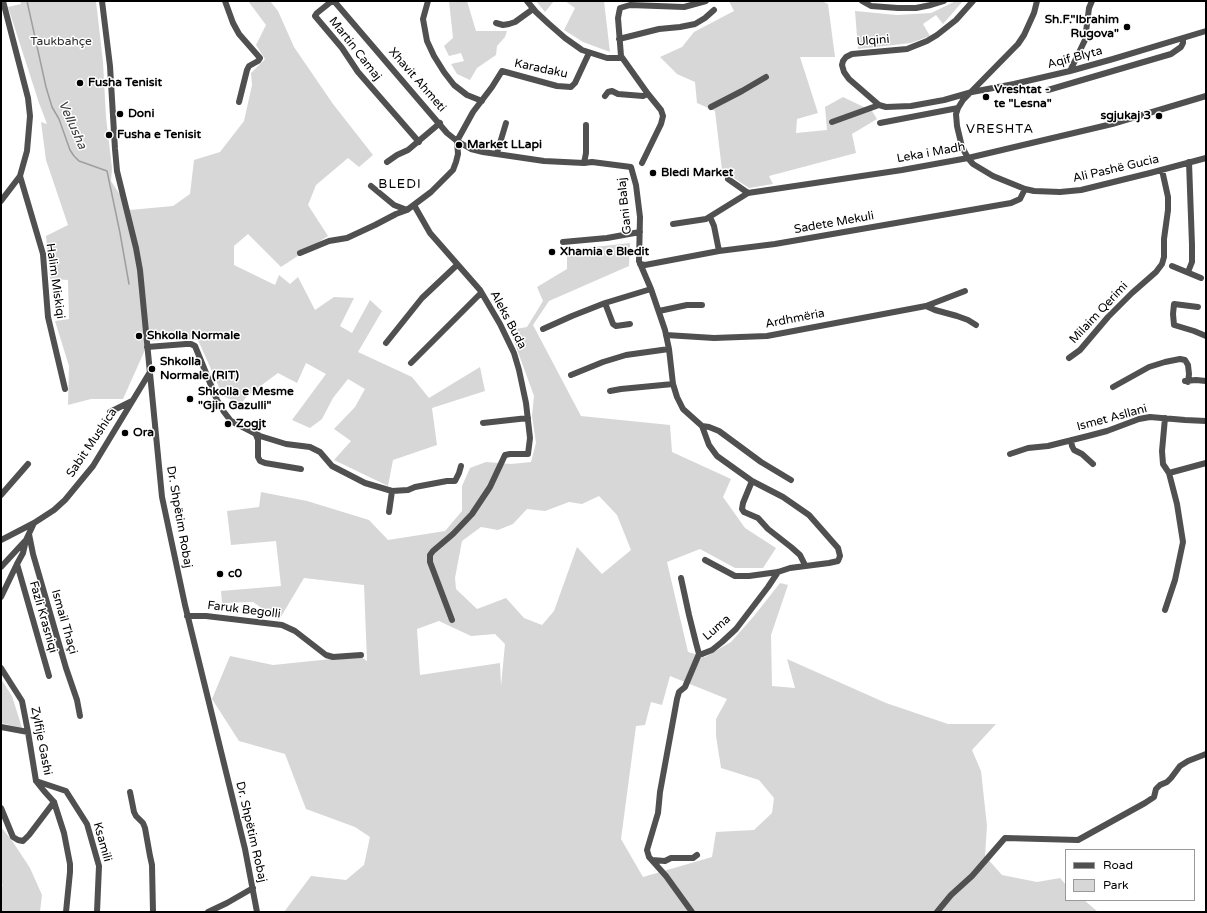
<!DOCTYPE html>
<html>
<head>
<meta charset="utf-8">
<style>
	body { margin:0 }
	#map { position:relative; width:1207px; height:913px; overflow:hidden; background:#fff; font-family:"Varela Round",sans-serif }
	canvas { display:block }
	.frame { position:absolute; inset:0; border:2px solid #000; pointer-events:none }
	.legend { position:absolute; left:1065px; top:849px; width:130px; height:52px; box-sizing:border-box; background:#fff; border:1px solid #999; margin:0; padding:5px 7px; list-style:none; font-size:12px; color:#000 }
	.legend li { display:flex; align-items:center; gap:8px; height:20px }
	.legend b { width:20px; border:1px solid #999 }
</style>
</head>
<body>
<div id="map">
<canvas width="1207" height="913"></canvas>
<div class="frame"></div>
<ul class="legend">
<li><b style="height:5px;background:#505050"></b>Road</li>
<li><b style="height:11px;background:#d7d7d7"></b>Park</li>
</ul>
</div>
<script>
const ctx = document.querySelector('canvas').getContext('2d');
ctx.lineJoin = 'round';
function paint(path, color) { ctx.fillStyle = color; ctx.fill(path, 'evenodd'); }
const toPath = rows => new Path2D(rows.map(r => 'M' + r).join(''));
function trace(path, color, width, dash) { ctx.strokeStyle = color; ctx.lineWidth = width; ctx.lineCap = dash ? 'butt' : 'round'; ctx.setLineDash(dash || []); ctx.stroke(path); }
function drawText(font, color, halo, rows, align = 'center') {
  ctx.font = font + ' "Varela Round",sans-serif'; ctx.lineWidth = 3; ctx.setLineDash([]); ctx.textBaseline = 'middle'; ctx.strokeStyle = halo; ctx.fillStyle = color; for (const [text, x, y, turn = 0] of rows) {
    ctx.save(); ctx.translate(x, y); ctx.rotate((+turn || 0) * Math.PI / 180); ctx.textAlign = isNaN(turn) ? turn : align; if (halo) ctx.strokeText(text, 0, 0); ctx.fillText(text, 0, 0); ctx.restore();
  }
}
paint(toPath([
	[20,1,96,1,103,62,106,117,112,168,111,181,130,210,173,206,190,194,194,160,220,152,244,121,252,85,251,73,265,59,256,45,266,25,248,1,270,1,278,11,294,47,333,104,373,155,359,167,348,158,316,185,308,205,328,236,281,267,248,234,234,246,234,265,275,285,279,275,290,284,298,277,315,310,334,297,354,298,340,326,352,333,370,300,382,311,358,352,412,377,429,398,480,367,485,391,432,408,437,445,393,460,388,486,334,460,351,441,334,429,355,407,365,389,348,379,333,398,322,419,310,428,292,420,326,374,306,363,297,383,278,373,247,396,241,404,223,396,198,340,183,339,149,341,123,399,91,399,68,405,69,366,55,321,69,319,68,280,50,279,46,236,68,225,46,160,41,122,47,124,39,103,8,7,21,4],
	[449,1,467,1,476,31,507,31,505,37,497,46,496,55,477,68,470,80,457,74,451,64,464,61,461,53,449,56,444,46,453,38],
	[536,1,554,1,545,12],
	[565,1,604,1,610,52,583,42,564,30,575,8],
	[729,1,822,1,828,4,835,57,800,57,818,113,797,119,796,133,827,130,825,107,843,97,872,111,877,119,852,134,856,153,769,176,773,184,749,188,722,170,715,111,697,103,695,82,677,74,660,57,682,47,694,32,734,11],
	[956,1,963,1,943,24,936,15,923,24,930,36,911,43,858,49,855,11,897,15,931,13],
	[630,243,629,266,549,301,533,325,581,416,670,425,672,452,731,479,723,497,745,528,776,548,763,568,735,568,700,549,667,562,688,652,705,657,731,642,754,616,780,583,788,585,771,635,772,686,795,688,787,659,886,703,948,724,996,724,972,750,981,771,987,826,985,856,1002,875,1037,882,1060,878,1066,885,1066,900,1084,900,1098,912,284,912,311,876,346,880,364,865,370,837,355,827,306,809,285,754,239,741,212,699,230,656,273,665,360,656,367,661,364,585,304,578,279,620,253,602,222,603,221,591,281,586,276,541,231,545,227,511,259,507,261,492,307,501,369,520,388,540,445,531,462,511,462,486,470,468,486,462,511,464,531,462,536,443,532,416,534,396,510,330,527,327,543,301,537,287,567,269,567,250],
	[599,496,617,515,631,550,602,574,577,547,554,611,542,625,524,618,506,598,477,609,456,589,455,578,462,541,481,527,498,530,513,524,527,509,545,511,569,502,582,504],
	[439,621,471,636,495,634,505,644,501,686,500,663,420,675,417,629],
	[670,676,727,699,716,719,716,736,721,768,759,780,774,798,772,813,754,830,716,832,712,857,643,877,621,839,636,726,645,725,651,702,662,705],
	[1,679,12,696,22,728,1,723],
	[1,827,13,842,30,868,42,895,40,912,1,912,1,888,3,885,1,884]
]), '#d7d7d7');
trace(toPath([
	[27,1,46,87,52,107,59,119,70,150,74,156,79,161,107,171,120,233,129,284]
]), '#9e9e9e', 1.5);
trace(toPath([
	[102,1,110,66,115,149,117,171,136,248,140,270,162,497,185,605,245,849,257,912],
	[225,1,233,23,239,34,260,58,258,61,249,66,247,70,239,102],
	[332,1,317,13,315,16,342,48,358,72,419,142],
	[334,1,447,133,457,141,471,149,483,152,544,161,584,163,592,162,631,167,636,185,640,217,639,261,651,289,665,330,669,349,673,384,677,397,683,409,702,426,709,445,717,456,752,481,783,497,809,515,838,548,840,556,838,561,829,563,790,568,778,572,749,576,735,576,705,560],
	[428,1,423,19,427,41,434,56,444,72,454,85,467,95,482,101],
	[527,1,536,12,549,24,565,38,582,50,607,58,622,58],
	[862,1,871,6,898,8,916,8,931,5,944,1],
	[973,1,956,20,937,35,927,41,907,49,852,54,846,57,843,61,842,65,844,72,849,79,879,105,886,107,911,106,944,100,972,92,1014,84,1070,71,1113,59,1206,31],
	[1037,1,1034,13,1024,35,1018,44,963,100,958,108,956,114,957,126,962,147,968,158,973,164,993,176,1025,189,1034,191,1060,192,1081,190,1150,173,1206,158],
	[496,23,503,25,509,24,515,22,533,9],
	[619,39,659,29,680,27,695,24,705,18,714,10],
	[1070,71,1085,40,1089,8,1092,1],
	[1048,90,1171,54,1181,47,1183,43,1183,38],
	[605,96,608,92,612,91,618,94,643,96,648,94],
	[711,107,742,91,766,77],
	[832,122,879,105],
	[880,123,958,108],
	[497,153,506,123],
	[387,162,397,155,408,150,440,123],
	[584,163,586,153,586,125],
	[642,163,661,124,663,116,661,110,648,94,621,56,618,18,620,8,630,5,684,7,706,1],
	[20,176,43,254,48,317,65,389],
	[728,179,748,193],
	[371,186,394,205,407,210],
	[1,201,20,176,27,151,30,116,28,98,3,1],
	[414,205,430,233,480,290,500,324,514,353,519,370,526,403,530,438,528,454,510,454,505,455,490,487,472,514,453,534,433,551,430,555,430,562,452,620],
	[710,217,714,226,719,251],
	[673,224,706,219,748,193,902,170,968,158,1112,124,1206,96],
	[563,242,607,238,640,232],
	[300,253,329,241,347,238,375,225,396,214,407,210,431,192,453,170,456,162,458,154,457,141,473,112,492,87,502,71,557,86,571,87,575,83,589,53],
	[640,264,645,265,719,251,775,244,1011,203,1020,199,1025,189],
	[1172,266,1201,278],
	[1188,272,1192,262,1192,245,1189,162],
	[605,303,613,324,616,326,630,324],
	[926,306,935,310,957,316,968,320,976,325],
	[1198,307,1174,304,1173,314,1174,325,1194,331,1206,336],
	[659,311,687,305,702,305],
	[543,329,572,316,605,303,651,289],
	[666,335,714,338,767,336,926,306,965,291],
	[386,343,422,298,457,265],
	[147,347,186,344,191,344,195,346,217,400,224,412,231,421,260,436,286,444,310,447,320,452,332,466,365,483,392,491,408,490,415,487,447,481,455,481,459,473,461,466],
	[1069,358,1080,350,1108,317,1132,293,1156,272,1162,264,1164,257,1164,239,1168,210,1168,197,1162,170],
	[411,363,481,293],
	[571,375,603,362,626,355,669,349],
	[1185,381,1196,380,1206,381],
	[1113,387,1149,367,1165,362,1180,359,1185,360,1188,365,1189,374,1188,382],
	[610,391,621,389,673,384],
	[110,412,132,401],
	[483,423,528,418],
	[702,426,709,427,719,431,761,462,791,480],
	[256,435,258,440,258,457,260,461,265,463,301,469],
	[1071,440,1072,446,1074,450,1082,454,1093,464],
	[1010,454,1028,448,1048,446,1088,436,1107,431,1139,419,1150,417,1185,420,1206,421],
	[1169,473,1206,463],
	[752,481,743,503,742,509,744,512,758,518,768,529,791,547,800,555,805,565],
	[1,495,28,464],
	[389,512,392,491],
	[29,534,33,554,66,668,77,700,80,716],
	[1,540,34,523,54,510,65,500,93,466,150,372],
	[17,564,49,676],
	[1,567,25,541],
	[681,578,689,615,696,643,699,654,702,654,712,650,722,642,736,629,768,587,778,572],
	[1,597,17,564,23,553,26,540,34,523],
	[1165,610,1175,580,1183,542,1177,504,1169,473,1163,464,1162,451,1165,418],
	[187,616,206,616,282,625,295,631,326,655,333,657,361,655],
	[1,668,22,701,28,732,36,781,44,791,54,802,64,833,70,864,70,872,66,912],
	[1,727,28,732],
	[36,781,66,791,87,824,99,866,97,912],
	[130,792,134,812,136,816,143,823,145,828,150,856,152,865,153,912],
	[1,808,13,837,18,840,23,841,29,835,54,802],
	[652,860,665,861,671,858,693,858,697,855],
	[208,912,227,903,253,888],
	[692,912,666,876,649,857,647,850,658,813,660,792,677,699,679,692,685,687,699,654],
	[937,912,951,895,972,876,1005,838,1078,840,1145,803,1154,797,1156,789,1160,785,1167,782,1171,778,1180,766,1188,761,1206,754]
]), '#505050', 6);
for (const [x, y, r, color] of [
	[1127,27,4,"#000"],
	[80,83,4,"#000"],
	[986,97,4,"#000"],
	[120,114,4,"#000"],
	[1159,116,4,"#000"],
	[109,135,4,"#000"],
	[459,145,4,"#000"],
	[653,173,4,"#000"],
	[552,252,4,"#000"],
	[139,336,4,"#000"],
	[152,369,4,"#000"],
	[190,399,4,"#000"],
	[228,424,4,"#000"],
	[125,433,4,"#000"],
	[220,574,4,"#000"]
]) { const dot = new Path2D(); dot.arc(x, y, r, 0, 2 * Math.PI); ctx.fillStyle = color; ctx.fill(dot); trace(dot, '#fff', 1.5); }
drawText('bold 12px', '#000', '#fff', [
	["Sh.F.\"Ibrahim",1119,20,"right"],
	["Rugova\"",1119,34,"right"],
	["Fusha Tenisit",88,83],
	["Vreshtat -",994,90],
	["te \"Lesna\"",994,104],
	["Doni",128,114],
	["sgjukaj 3",1151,116,"right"],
	["Fusha e Tenisit",117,135],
	["Market LLapi",467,145],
	["Bledi Market",661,173],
	["Xhamia e Bledit",560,252],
	["Shkolla Normale",147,336],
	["Shkolla",160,362],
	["Normale (RIT)",160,376],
	["Shkolla e Mesme",198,392],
	["\"Gjin Gazulli\"",198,406],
	["Zogjt",236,424],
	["Ora",133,433],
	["c0",228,574]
], 'left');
drawText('12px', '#000', '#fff', [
	["Ulqini",873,41,-5],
	["Martin Camaj",355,49,52],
	["Aqif Blyta",1075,58,-15],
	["Karadaku",541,69,12],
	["Xhavit Ahmeti",417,80,49],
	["Leka i Madh",931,153,-10],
	["Ali Pashë Gucia",1116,169,-13],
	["Gani Balaj",625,206,-96],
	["Sadete Mekuli",834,223,-10],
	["Halim Miskiqi",55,281,82],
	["Milaim Qerimi",1099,313,-47],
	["Ardhmëria",795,319,-11],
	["Aleks Buda",508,320,62],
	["Ismet Asllani",1112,418,-15],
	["Sabit Mushica",92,443,-56],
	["Dr. Shpëtim Robaj",179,517,80],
	["Faruk Begolli",244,610,7],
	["Fazli Krasniqi",43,617,74],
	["Ismail Thaçi",64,622,74],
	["Luma",717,628,-41],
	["Zylfije Gashi",41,741,79],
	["Dr. Shpëtim Robaj",251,832,77],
	["Ksamili",102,842,74]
]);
drawText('12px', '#2e2e2e', '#fff', [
	["Taukbahçe",61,42]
]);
drawText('italic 13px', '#3f3f3f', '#fff', [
	["Vellusha",72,125,66]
]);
ctx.letterSpacing = '1px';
drawText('13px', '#000', '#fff', [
	["VRESHTA",1000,130],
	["BLEDI",400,185]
]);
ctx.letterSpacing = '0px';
</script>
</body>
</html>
